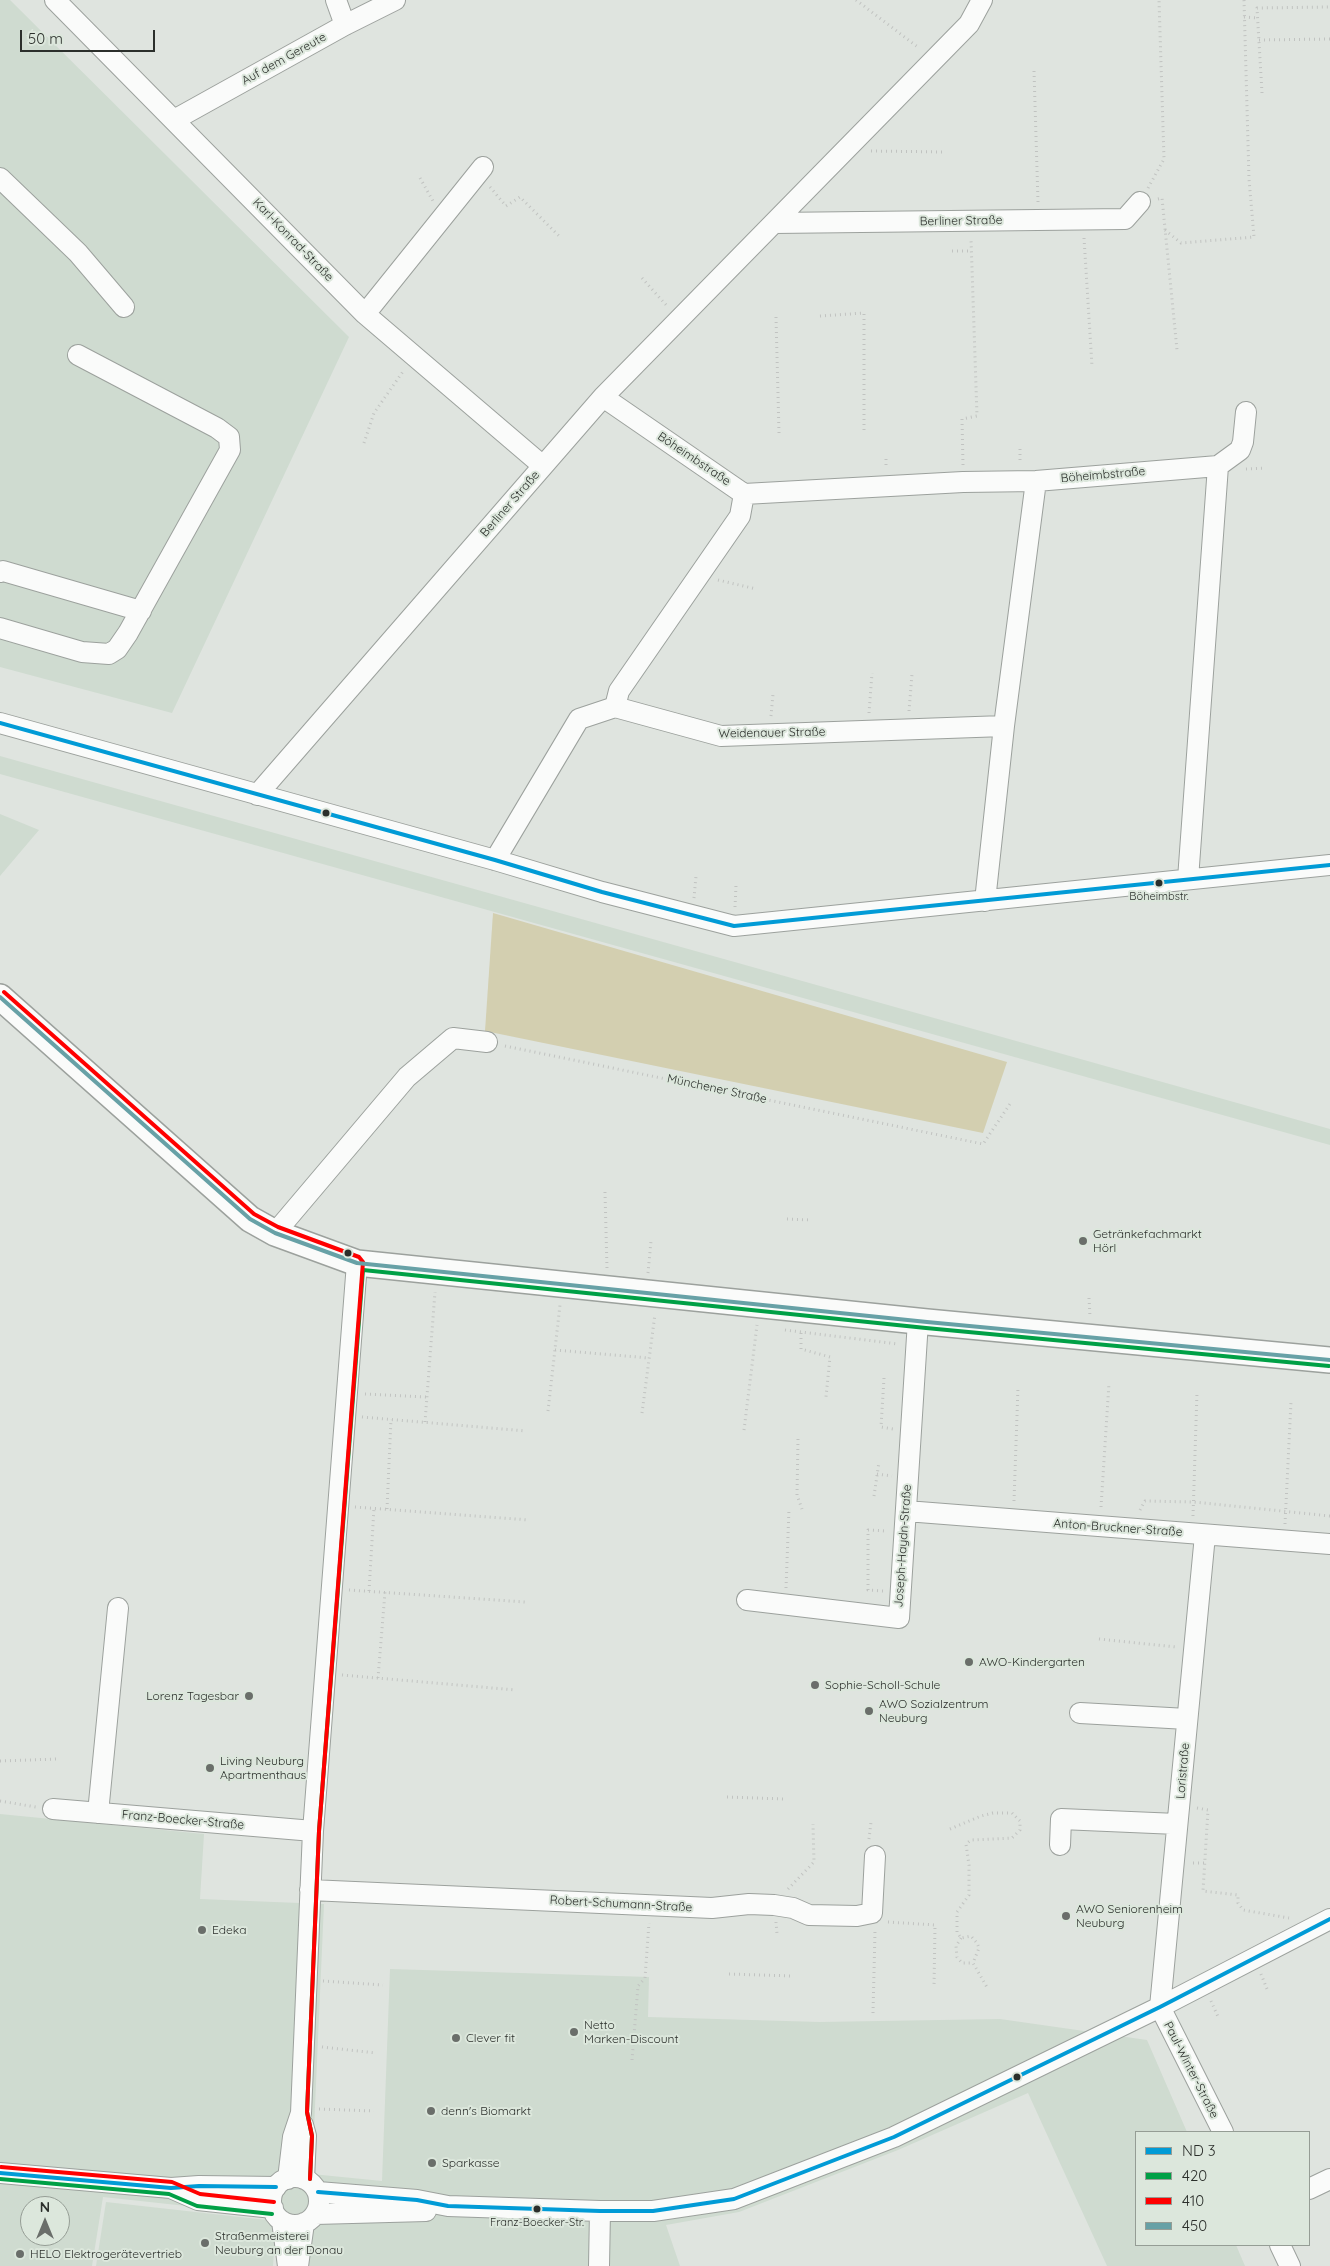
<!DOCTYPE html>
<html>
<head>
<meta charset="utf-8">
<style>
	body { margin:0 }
	#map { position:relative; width:1330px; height:2266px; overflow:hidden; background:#dfe4df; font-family:Quicksand,sans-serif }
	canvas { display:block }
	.legend { position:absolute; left:1135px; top:2131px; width:175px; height:115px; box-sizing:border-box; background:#dce7dc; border:1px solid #959d95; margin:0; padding:6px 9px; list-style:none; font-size:15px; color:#2b2f2b }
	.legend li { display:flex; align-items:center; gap:10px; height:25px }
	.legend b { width:25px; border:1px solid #959d95 }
	.north { position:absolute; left:20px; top:2196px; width:50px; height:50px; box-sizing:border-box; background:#dce7dc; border:1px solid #959d95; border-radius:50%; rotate:0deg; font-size:14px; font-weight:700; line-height:20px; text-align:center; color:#2b2f2b }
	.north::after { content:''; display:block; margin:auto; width:18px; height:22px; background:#6a6e6a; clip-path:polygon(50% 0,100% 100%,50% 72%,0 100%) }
	.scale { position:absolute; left:20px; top:30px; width:135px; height:22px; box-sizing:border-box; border:2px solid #2b2f2b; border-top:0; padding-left:6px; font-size:15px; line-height:18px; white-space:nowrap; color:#2b2f2b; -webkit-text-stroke:4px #dce7dc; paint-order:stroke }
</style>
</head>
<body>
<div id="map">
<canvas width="1330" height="2266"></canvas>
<ul class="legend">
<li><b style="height:6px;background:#019bd6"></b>ND 3</li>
<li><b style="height:6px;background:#00a046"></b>420</li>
<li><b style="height:6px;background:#f00"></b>410</li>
<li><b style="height:6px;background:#67a1a6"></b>450</li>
</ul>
<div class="north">N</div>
<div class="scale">50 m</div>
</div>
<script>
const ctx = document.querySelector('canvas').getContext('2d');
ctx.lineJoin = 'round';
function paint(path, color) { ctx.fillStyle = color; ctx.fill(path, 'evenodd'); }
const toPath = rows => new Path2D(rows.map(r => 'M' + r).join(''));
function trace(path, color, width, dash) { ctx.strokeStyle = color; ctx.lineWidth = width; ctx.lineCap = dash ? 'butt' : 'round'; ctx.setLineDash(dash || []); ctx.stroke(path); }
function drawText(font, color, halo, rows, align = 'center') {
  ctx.font = font + ' Quicksand,sans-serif'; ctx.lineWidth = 4; ctx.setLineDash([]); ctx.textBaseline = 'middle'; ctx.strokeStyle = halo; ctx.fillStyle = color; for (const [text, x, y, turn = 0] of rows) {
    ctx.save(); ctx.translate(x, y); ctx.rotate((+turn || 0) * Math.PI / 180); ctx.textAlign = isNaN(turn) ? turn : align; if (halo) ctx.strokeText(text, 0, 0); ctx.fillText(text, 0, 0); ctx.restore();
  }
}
paint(toPath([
	[0,0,10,0,349,337,172,713,0,667],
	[0,756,1330,1129,1330,1145,0,774],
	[0,814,39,830,0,876],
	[0,1814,204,1834,200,1899,324,1904,312,2174,382,2181,390,1969,649,1977,648,2017,820,2022,1000,2019,1147,2040,1187,2132,1136,2132,1136,2245,1236,2245,1245,2266,1107,2266,1028,2093,898,2150,739,2212,666,2225,680,2266,305,2266,307,2219,103,2197,92,2266,0,2266],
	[30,2206,60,2206,60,2236,30,2236],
	[106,2202,276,2221,273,2266,96,2266]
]), '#cfdbd0');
paint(toPath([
	[493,913,1007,1062,983,1133,485,1031]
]), '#d3cfb0');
const minor = toPath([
	[55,0,365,314,543,466],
	[336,0,345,25],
	[174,120,345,25,395,0],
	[0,178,78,253,124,307],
	[774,223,1125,219,1140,202],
	[365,314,483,167],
	[603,397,744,494,963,482,1036,481,1218,466,1188,879],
	[1218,466,1240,450,1243,442,1246,412],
	[744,494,740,516,619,691,615,707,721,736,1004,726],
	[0,572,3,571,141,611],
	[0,628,82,652,109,654,117,649,128,633,230,450,229,437,217,428,78,355],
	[0,723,495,860,602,892,734,926,1330,865],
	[257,795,603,397,969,24,982,0],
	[495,860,579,719,615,707],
	[985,901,1004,726,1036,481],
	[275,1233,407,1077,453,1038,487,1042],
	[906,1511,1330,1544],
	[1205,1535,1160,2007,1223,2132],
	[747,1600,899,1618,918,1321],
	[1080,1713,1187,1719],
	[53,1809,313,1831],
	[98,1813,118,1608],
	[1060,1845,1061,1819,1177,1824],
	[310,1890,712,1908,749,1904,774,1905,793,1908,809,1915,857,1916,872,1913,875,1856],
	[303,2125,306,2136,304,2179],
	[0,2173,171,2188,199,2186,276,2187],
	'271 2201a24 24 0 1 1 48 0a24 24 0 1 1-48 0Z',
	[288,2179,293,2137,301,2113,313,1831,357,1263],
	[173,2189,198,2200,273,2208],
	[1309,2189,1330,2179],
	[318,2192,417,2200,448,2206,600,2211,653,2211,734,2199,894,2137,1160,2007,1330,1919],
	[315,2214,426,2211],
	[282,2221,288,2266],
	[1280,2245,1290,2266],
	[298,2266,304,2223],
	[599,2266,600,2211]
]);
const major = toPath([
	[0,997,250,1219,275,1233,357,1263,927,1322,1330,1360]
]);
trace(minor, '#9ca19d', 22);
trace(major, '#9ca19d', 28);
trace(toPath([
	[856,0,919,48],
	[1244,17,1258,18],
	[1259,40,1330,39],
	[1034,71,1038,202],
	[1262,93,1257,8,1330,7],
	[871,151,945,152],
	[420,178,433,201],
	[490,187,506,206,520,197,559,236],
	[1148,188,1164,159,1159,0],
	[1158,199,1162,198,1177,350],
	[1165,230,1181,243,1254,237,1249,179,1244,0],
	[1084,238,1092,366],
	[952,251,971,251],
	[642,278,667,306],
	[820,316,864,313,864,432],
	[776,317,779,433],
	[364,443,374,413,404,370],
	[1020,449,1020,463],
	[886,459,886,468],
	[963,465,962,419,977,416,971,239],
	[1246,469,1265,468],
	[718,580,756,589],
	[909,711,912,674],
	[869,713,872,673],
	[771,716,773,694],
	[694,898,696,876],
	[735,907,736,885],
	[505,1046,983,1144,1012,1101],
	[605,1192,607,1269],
	[787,1219,811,1220],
	[648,1273,651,1241],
	[1089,1298,1090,1317],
	[785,1330,898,1344],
	[801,1333,801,1349,830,1357,826,1397],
	[555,1350,649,1358],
	[884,1378,881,1427,893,1429],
	[365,1394,426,1397],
	[548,1411,560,1305],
	[642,1413,655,1314],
	[362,1417,526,1431],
	[425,1422,435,1292],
	[744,1430,757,1325],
	[798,1439,797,1495,802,1509],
	[877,1474,892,1476],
	[874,1496,879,1462],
	[1014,1501,1018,1387],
	[355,1507,529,1520],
	[1101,1507,1109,1383],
	[387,1509,391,1419],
	[1140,1510,1145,1501,1194,1502,1330,1516],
	[1193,1516,1197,1392],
	[1285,1524,1291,1402],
	[786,1588,789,1509],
	[349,1590,525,1602],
	[369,1591,374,1508],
	[883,1591,868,1590,868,1530,886,1531],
	[1099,1639,1176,1647],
	[342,1675,516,1690],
	[378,1678,385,1592],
	[0,1761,58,1759],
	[727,1797,785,1799],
	[0,1801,36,1807],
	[1197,1808,1208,1810,1203,1891,1238,1895,1238,1903,1243,1910,1289,1918],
	[950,1829,981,1816,993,1813,1012,1813,1020,1821,1020,1830,1012,1838,971,1840,966,1844,969,1865,969,1895,957,1912,957,1932,961,1938,971,1936,977,1943,979,1948,973,1963,988,1989],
	[869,1839,871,1822],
	[1193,1863,1205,1863],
	[788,1889,814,1862,813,1824],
	[776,1922,777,1934],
	[888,1922,935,1925,934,1987],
	[961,1938,956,1946,957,1957,962,1963,973,1963],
	[729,1974,792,1976],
	[1261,1974,1267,1989],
	[323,1981,383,1985],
	[1211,2001,1219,2019],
	[873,2013,875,1931],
	[322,2047,376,2053],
	[632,2060,638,1986,645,1978,649,1923],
	[319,2109,374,2111]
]), '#c1c3c1', 3, [1, 4]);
trace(minor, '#fafbfa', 20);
trace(major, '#fafbfa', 25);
trace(toPath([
	[0,723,495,860,602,892,734,926,1330,865],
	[0,2173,171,2188,199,2186,276,2187],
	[318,2192,417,2200,448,2206,600,2211,653,2211,734,2199,894,2137,1160,2007,1330,1919]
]), '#019bd6', 4);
trace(toPath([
	[0,2179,169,2194,197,2206,272,2214],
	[310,2179,312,2136,307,2112,319,1831,363,1270,926,1328,1329,1366]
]), '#00a046', 4);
trace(toPath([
	[4,992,254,1214,278,1227,359,1257,363,1262,319,1831,307,2112,312,2136,310,2179],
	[1,2167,172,2182,200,2194,274,2202]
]), '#f00', 4);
trace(toPath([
	[0,997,250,1219,275,1233,357,1263,927,1322,1330,1360]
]), '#67a1a6', 4);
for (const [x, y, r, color] of [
	[326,813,4.5,"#2b2f2b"],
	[1159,883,4.5,"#2b2f2b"],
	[1083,1241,5,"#6a6e6a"],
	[348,1253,4.5,"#2b2f2b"],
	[969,1662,5,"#6a6e6a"],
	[815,1685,5,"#6a6e6a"],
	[249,1696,5,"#6a6e6a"],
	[869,1711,5,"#6a6e6a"],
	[210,1768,5,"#6a6e6a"],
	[1066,1916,5,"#6a6e6a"],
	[202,1930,5,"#6a6e6a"],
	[574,2032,5,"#6a6e6a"],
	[456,2038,5,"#6a6e6a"],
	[1017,2077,4.5,"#2b2f2b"],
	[431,2111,5,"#6a6e6a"],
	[432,2163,5,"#6a6e6a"],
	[537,2209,4.5,"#2b2f2b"],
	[205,2243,5,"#6a6e6a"],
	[20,2254,5,"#6a6e6a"]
]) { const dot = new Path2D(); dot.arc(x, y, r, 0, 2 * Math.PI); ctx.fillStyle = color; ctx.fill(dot); trace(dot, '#dce7dc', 2); }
drawText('11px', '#2b2f2b', '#dce7dc', [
	["Böheimbstr.",1159,897],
	["Franz-Boecker-Str.",537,2223]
]);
drawText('12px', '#2b2f2b', '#dce7dc', [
	["Auf dem Gereute",284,59,-29],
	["Berliner Straße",961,221,-1],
	["Karl-Konrad-Straße",293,240,46],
	["Böheimbstraße",694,459,34],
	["Böheimbstraße",1103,475,-5],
	["Berliner Straße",510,504,-49],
	["Weidenauer Straße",772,733,-1],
	["Münchener Straße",717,1089,12],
	["Anton-Bruckner-Straße",1118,1528,4],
	["Joseph-Haydn-Straße",903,1546,-86],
	["Loristraße",1183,1771,-85],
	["Franz-Boecker-Straße",183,1820,5],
	["Robert-Schumann-Straße",621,1904,3],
	["Paul-Winter-Straße",1191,2070,63]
]);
drawText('12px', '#2b2f2b', '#dce7dc', [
	["Getränkefachmarkt",1093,1234],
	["Hörl",1093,1248],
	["AWO-Kindergarten",979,1662],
	["Sophie-Scholl-Schule",825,1685],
	["Lorenz Tagesbar",239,1696,"right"],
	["AWO Sozialzentrum",879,1704],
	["Neuburg",879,1718],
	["Living Neuburg",220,1761],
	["Apartmenthaus",220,1775],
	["AWO Seniorenheim",1076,1909],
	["Neuburg",1076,1923],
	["Edeka",212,1930],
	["Netto",584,2025],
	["Marken-Discount",584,2039],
	["Clever fit",466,2038],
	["denn's Biomarkt",441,2111],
	["Sparkasse",442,2163],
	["Straßenmeisterei",215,2236],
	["Neuburg an der Donau",215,2250],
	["HELO Elektrogerätevertrieb",30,2254]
], 'left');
</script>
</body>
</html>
